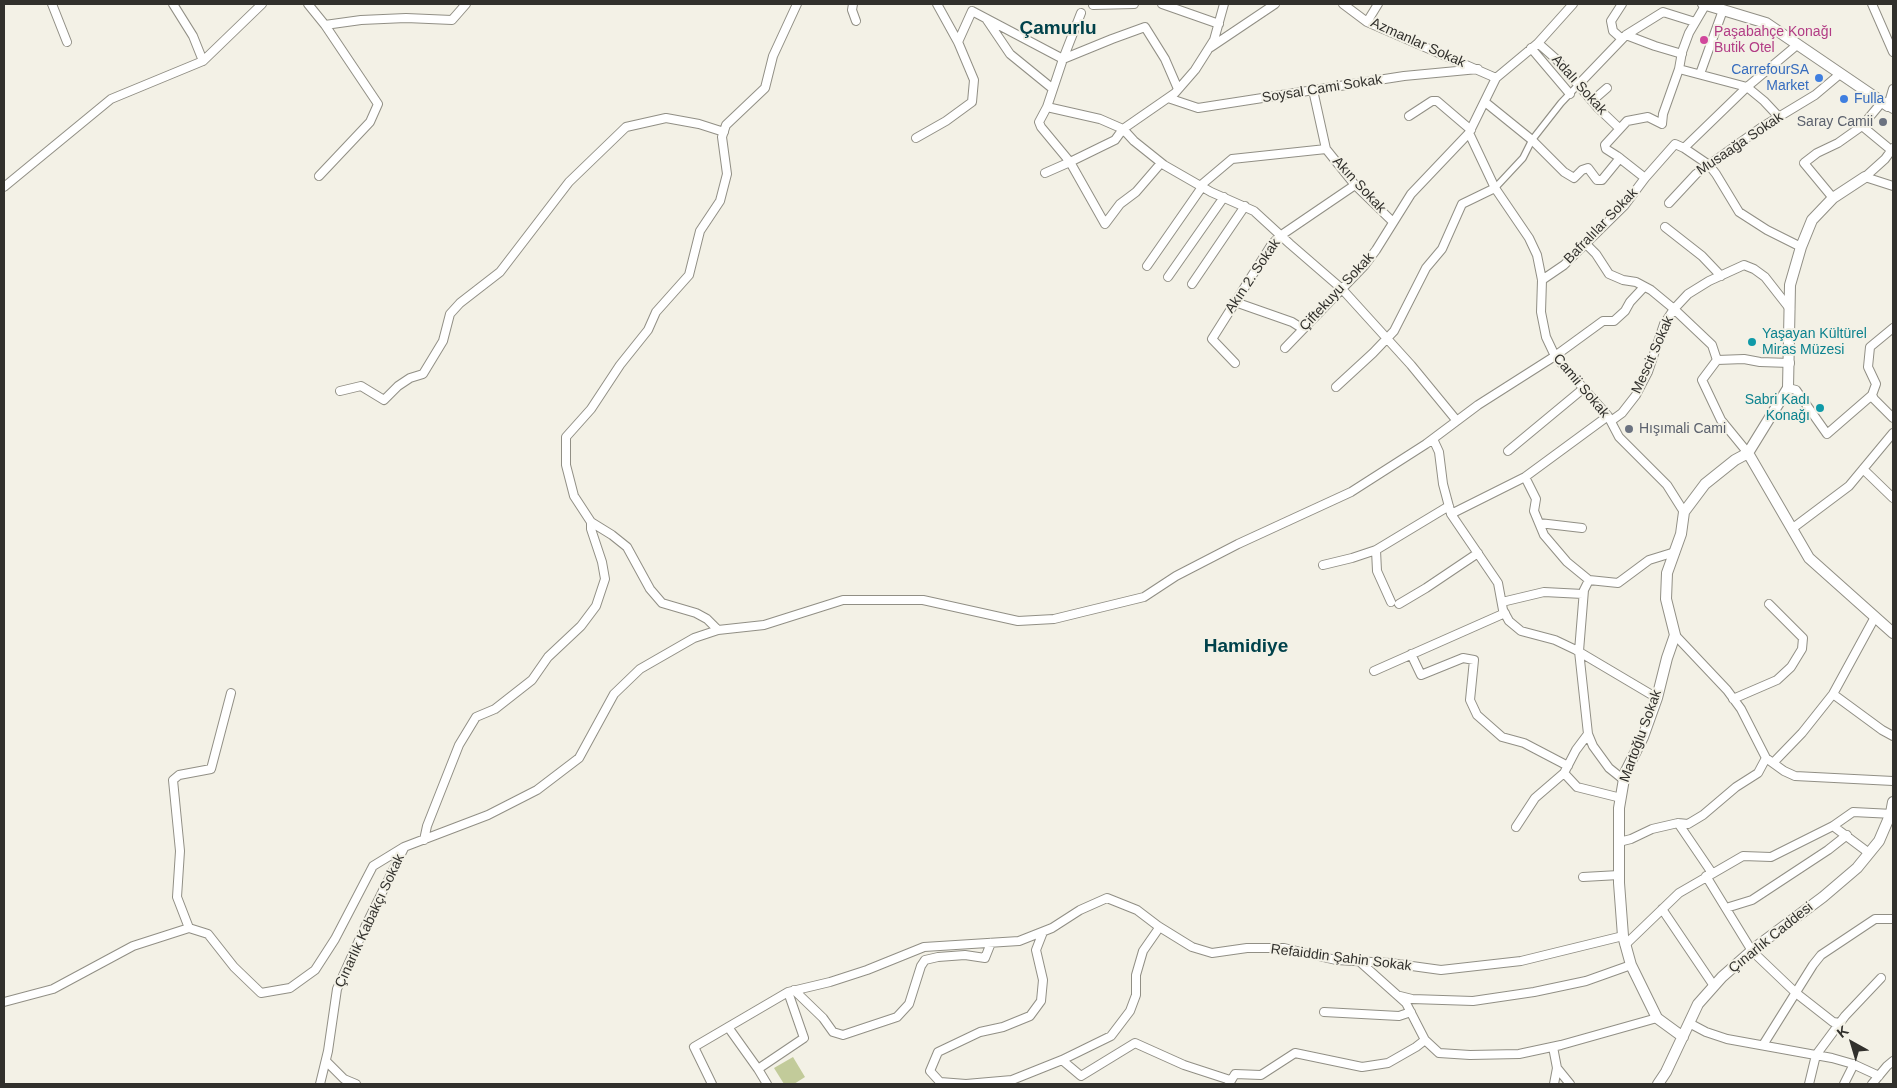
<!DOCTYPE html>
<html>
<head>
<meta charset="utf-8">
<style>
	body { margin:0 }
	#map { position:relative; width:1897px; height:1088px; overflow:hidden; background:#f3f1e6; font-family:Helvetica,sans-serif }
	canvas { display:block }
	.frame { position:absolute; inset:0; border:5px solid #31302c; pointer-events:none }
	.north { position:absolute; left:1827px; top:1018px; width:50px; height:50px; -webkit-text-stroke:4px #f3f1e6; paint-order:stroke; rotate:321deg; font-size:14px; font-weight:700; line-height:20px; text-align:center; color:#31302c }
	.north::after { content:''; display:block; margin:auto; width:18px; height:22px; background:#31302c; clip-path:polygon(50% 0,100% 100%,50% 72%,0 100%) }
</style>
</head>
<body>
<div id="map">
<canvas width="1897" height="1088"></canvas>
<div class="frame"></div>
<div class="north">K</div>
</div>
<script>
const ctx = document.querySelector('canvas').getContext('2d');
ctx.lineJoin = 'round';
function paint(path, color) { ctx.fillStyle = color; ctx.fill(path, 'evenodd'); }
const toPath = rows => new Path2D(rows.map(r => 'M' + r).join(''));
function trace(path, color, width, dash) { ctx.strokeStyle = color; ctx.lineWidth = width; ctx.lineCap = dash ? 'butt' : 'round'; ctx.setLineDash(dash || []); ctx.stroke(path); }
function drawText(font, color, halo, rows, align = 'center') {
  ctx.font = font + ' Helvetica,sans-serif'; ctx.lineWidth = 4; ctx.setLineDash([]); ctx.textBaseline = 'middle'; ctx.strokeStyle = halo; ctx.fillStyle = color; for (const [text, x, y, turn = 0] of rows) {
    ctx.save(); ctx.translate(x, y); ctx.rotate((+turn || 0) * Math.PI / 180); ctx.textAlign = isNaN(turn) ? turn : align; if (halo) ctx.strokeText(text, 0, 0); ctx.fillText(text, 0, 0); ctx.restore();
  }
}
paint(toPath([
	[793,1057,805,1077,794,1084,784,1084,774,1068]
]), '#c2cb9a');
const pedestrian = toPath([
	[1495,188,1523,158,1532,140,1561,103,1578,85]
]);
const minor = toPath([
	[52,4,67,42],
	[173,4,193,36,203,61],
	[308,4,325,25,361,20,406,18,452,20,466,4],
	[853,4,852,10,856,21],
	[1162,4,1219,24],
	[1343,4,1367,22,1496,78],
	[1622,4,1611,21,1613,31,1622,39],
	[1872,4,1893,52],
	[1093,5,1134,4],
	[987,20,1010,54,1053,89],
	[1367,22,1378,4],
	[1626,35,1655,46,1682,54],
	[958,42,972,11,1063,59,1047,107,1039,122,1041,127,1070,162,1045,173],
	[1538,43,1556,59,1598,108,1619,128],
	[1211,47,1275,4],
	[1531,48,1570,94],
	[1063,59,1112,39,1145,27,1165,59,1178,89],
	[1063,59,1081,13],
	[1679,69,1747,87,1764,101,1779,117],
	[1700,74,1723,10],
	[1578,85,1626,35,1663,12,1695,22],
	[1893,89,1888,106,1893,109],
	[1313,90,1326,149,1355,185,1393,222],
	[1168,98,1198,108,1404,76,1478,69],
	[1592,101,1607,88],
	[1485,102,1532,140,1564,172,1574,178,1582,170,1588,168,1597,180,1602,180,1620,158],
	[1882,102,1862,126,1891,150],
	[1047,107,1100,119,1123,129,1134,141,1164,165,1211,192,1254,211,1290,244,1342,289,1411,365,1457,421],
	[1409,116,1432,101,1437,101,1471,130],
	[1469,133,1495,188,1529,238,1537,255,1542,280,1541,312,1546,337,1555,356,1608,416,1619,437,1667,485,1684,512],
	[916,138,946,121,972,102,974,80,958,42,937,4],
	[1684,148,1747,87,1797,45],
	[1893,148,1885,159,1865,177,1893,186],
	[1161,163,1136,192,1120,204,1105,224,1070,162,1115,140,1123,129,1175,93,1195,70,1214,40,1224,4],
	[319,176,370,122,378,104,325,25],
	[1645,178,1617,156,1606,149,1605,145,1627,121,1648,117,1662,124,1663,114,1679,69,1682,52,1689,33,1706,4],
	[1200,186,1232,159,1326,149],
	[4,187,111,99,203,61,262,4],
	[1833,198,1804,163,1817,153,1838,143,1862,126],
	[1669,203,1696,174,1762,127,1815,95,1840,74],
	[1665,227,1702,256,1721,276],
	[1585,243,1596,254,1609,274,1623,280,1636,282,1651,290,1674,309,1712,345,1717,360,1702,380,1721,420,1748,453],
	[1147,266,1202,187],
	[1168,277,1224,197],
	[1542,280,1564,265,1624,206,1645,178,1675,144,1684,148,1709,165,1716,174,1739,212,1767,230,1801,247],
	[1192,284,1245,206],
	[1235,302,1292,322,1303,329],
	[1893,328,1870,347,1868,367,1876,384,1872,395,1874,399,1893,418],
	[1285,348,1364,266,1376,250,1411,194,1469,133,1496,78,1538,43,1573,4],
	[1555,356,1603,321,1614,321,1625,311,1630,302,1644,287],
	[1717,360,1744,359,1760,362,1790,363],
	[1235,363,1212,339,1272,244,1280,236,1355,185],
	[1336,387,1373,353,1394,331,1426,268,1442,249,1462,204,1495,188],
	[1788,388,1796,390,1827,434,1872,395],
	[340,391,361,386,384,400,398,386,410,378,423,374,443,341,450,314,460,303,500,272,569,182,626,127,666,118,699,124,724,132],
	[1611,421,1622,413,1636,395,1648,372,1664,324,1674,309,1688,294,1709,281,1744,265,1754,269,1765,277,1790,309],
	[1433,439,1439,452,1443,484,1451,514,1498,583,1503,610,1509,621,1521,631,1555,640,1576,650,1657,698],
	[1508,451,1584,388],
	[1863,469,1893,498],
	[1525,477,1536,499,1534,511,1539,523],
	[1451,514,1525,477,1608,416],
	[1582,528,1539,523,1544,535,1567,562,1589,580],
	[1793,528,1849,486,1893,433],
	[1376,550,1377,571,1391,602],
	[1323,565,1352,558,1376,550,1449,506],
	[1502,602,1544,592,1583,594],
	[1399,604,1426,588,1478,553],
	[718,630,707,619,696,613,662,603,650,589,627,547,612,535,591,522,574,496,566,465,566,437,591,409,620,365,648,330,656,312,689,275,700,231,720,201,727,174,722,137,726,125,765,88,773,56,797,4],
	[1675,635,1727,690,1741,709,1766,758,1784,771,1795,776,1893,781],
	[1411,654,1421,675,1463,658,1474,660,1470,700,1477,715,1502,737,1524,743,1568,766],
	[1374,671,1505,613],
	[1833,694,1882,730,1893,736],
	[1733,699,1777,680,1791,667,1802,649,1803,638,1769,604],
	[1773,763,1802,733,1833,694,1875,617],
	[1564,773,1577,787,1621,798],
	[1624,780,1609,768,1593,746,1588,734,1579,651,1584,590,1589,580,1618,583,1649,560,1675,552],
	[1678,823,1712,873],
	[1833,826,1869,853],
	[1516,827,1535,798,1564,773,1576,750,1588,734],
	[424,840,427,826,459,745,476,717,495,709,532,680,548,657,581,626,596,606,605,579,602,562,591,529,591,522],
	[1619,842,1631,839,1652,829,1678,823,1688,824,1703,815,1736,787,1758,773,1766,758],
	[1706,876,1752,951,1796,993,1833,1022,1840,1023],
	[1583,877,1619,875],
	[1726,908,1752,900,1828,850,1847,835],
	[1662,909,1714,986],
	[189,928,177,897,180,851,173,780,179,775,211,769,231,693],
	[1043,932,1036,950,1043,980,1041,1001,1030,1016,1003,1027,980,1032,938,1052,930,1071,940,1082,966,1084,1012,1080,1062,1060,1111,1036,1130,1011,1136,995,1136,975,1143,951,1159,928],
	[1625,945,1679,893,1743,856,1771,857,1833,826,1853,812,1893,814],
	[1359,961,1406,1003,1425,1040,1439,1053,1470,1055,1519,1054,1561,1045,1657,1018],
	[794,990,823,1018,833,1032,843,1035,897,1017,909,1004,921,966,925,960,938,957,965,955,985,958,991,943],
	[1400,996,1412,999,1473,1001,1534,992,1586,981,1631,965],
	[4,1002,53,989,133,946,189,928,208,934,234,967,261,993,290,988,315,970,335,939,373,866,404,847,488,815,537,790,579,758,614,694,640,669,694,638,718,630,764,625,843,600,923,600,1018,621,1054,619,1144,597,1176,576,1238,544,1351,492,1426,444,1478,405,1555,356],
	[1324,1012,1399,1016,1411,1012],
	[1689,1023,1706,1032,1727,1039,1832,1058,1853,1064,1879,1076],
	[728,1027,758,1069],
	[1763,1045,1813,965,1821,955,1875,919,1893,919],
	[1553,1047,1557,1068,1554,1084],
	[1062,1060,1081,1076,1135,1043,1184,1065,1230,1080],
	[326,1061,344,1079,356,1084],
	[1557,1068,1570,1084],
	[320,1084,328,1051,337,989,365,927,404,848],
	[712,1084,694,1047,788,992,830,982,867,970,924,947,1019,941,1052,928,1080,910,1107,898,1137,910,1158,926,1192,947,1212,953,1247,948,1284,948,1336,960,1390,963,1441,970,1521,961,1623,936],
	[767,1084,758,1069,804,1038,788,992],
	[1229,1084,1235,1074,1261,1075,1295,1053,1362,1067,1388,1063,1416,1047,1425,1040],
	[1809,1084,1816,1055,1845,1016,1881,978],
	[1844,1084,1854,1064],
	[1872,1084,1887,1066,1893,1061]
]);
const tertiary = toPath([
	[1703,4,1766,23,1888,106],
	[1748,453,1809,558,1893,633],
	[1683,1037,1657,1018,1631,965,1623,936,1619,883,1619,808,1625,773,1643,737,1657,698,1667,658,1675,635,1666,599,1667,573,1681,534,1684,512,1705,484,1735,460,1748,453,1788,388,1790,285,1801,247,1812,220,1833,198,1865,177],
	[1658,1084,1666,1072,1698,1004,1722,977,1756,947,1823,897,1857,868,1879,841,1891,813,1893,802]
]);
trace(pedestrian, '#918f85', 8);
trace(minor, '#918f85', 10);
trace(tertiary, '#918f85', 12);
trace(pedestrian, '#fff', 5.5);
trace(minor, '#fff', 8);
trace(tertiary, '#fff', 10);
for (const [x, y, r, color] of [
	[1704,40,5,"#d1479c"],
	[1819,78,5,"#3f7fe0"],
	[1844,99,5,"#3f7fe0"],
	[1883,122,5,"#6b7280"],
	[1752,342,5,"#0f9aa8"],
	[1820,408,5,"#0f9aa8"],
	[1629,429,5,"#6b7280"]
]) { const dot = new Path2D(); dot.arc(x, y, r, 0, 2 * Math.PI); ctx.fillStyle = color; ctx.fill(dot); trace(dot, '#f3f1e6', 2); }
drawText('14px', '#b23c85', '#f3f1e6', [
	["Paşabahçe Konağı",1714,32],
	["Butik Otel",1714,48]
], 'left');
drawText('14px', '#31302c', '#f3f1e6', [
	["Azmanlar Sokak",1418,43,24],
	["Adalı Sokak",1579,85,48],
	["Soysal Cami Sokak",1322,89,-9],
	["Musaağa Sokak",1740,144,-34],
	["Akın Sokak",1359,185,47],
	["Bafralılar Sokak",1601,226,-46],
	["Akın 2. Sokak",1253,276,-56],
	["Çiftekuyu Sokak",1337,292,-47],
	["Mescit Sokak",1653,355,-66],
	["Camii Sokak",1581,386,50],
	["Martoğlu Sokak",1641,736,-70],
	["Çınarlık Kabakçı Sokak",370,921,-65],
	["Çınarlık Caddesi",1771,938,-39],
	["Refaiddin Şahin Sokak",1341,958,7]
]);
drawText('14px', '#366cbe', '#f3f1e6', [
	["CarrefourSA",1809,70],
	["Market",1809,86],
	["Fulla",1854,99,"left"]
], 'right');
drawText('14px', '#5b616d', '#f3f1e6', [
	["Saray Camii",1873,122],
	["Hışımali Cami",1639,429,"left"]
], 'right');
drawText('14px', '#0d838f', '#f3f1e6', [
	["Yaşayan Kültürel",1762,334],
	["Miras Müzesi",1762,350],
	["Sabri Kadı",1810,400,"right"],
	["Konağı",1810,416,"right"]
], 'left');
drawText('bold 19px', '#00424b', '#f3f1e6', [
	["Çamurlu",1058,29],
	["Hamidiye",1246,647]
]);
</script>
</body>
</html>
